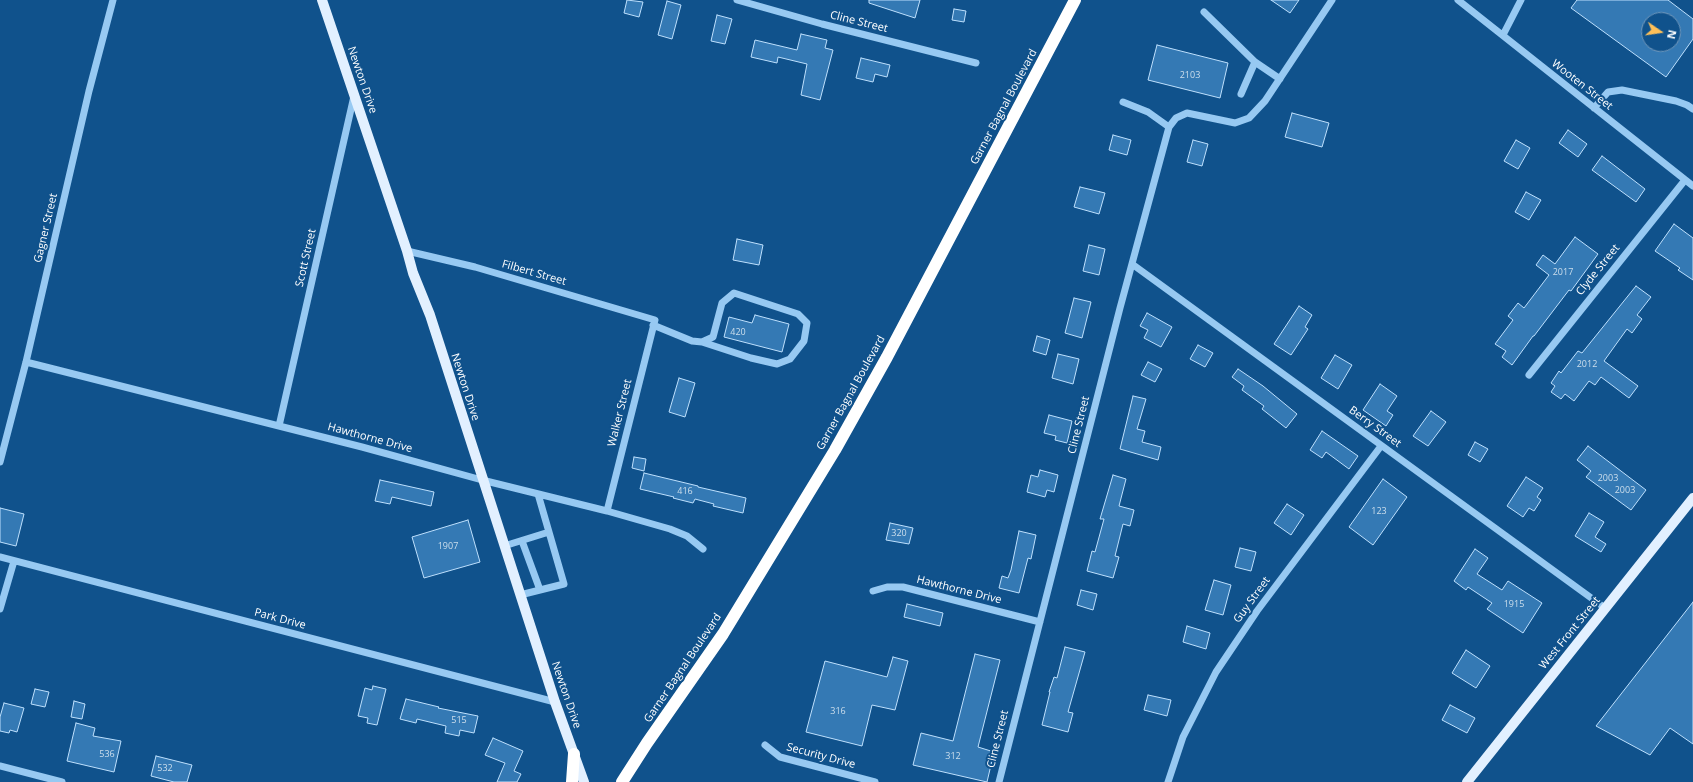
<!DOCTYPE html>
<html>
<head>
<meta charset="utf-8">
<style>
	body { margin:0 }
	#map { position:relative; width:1693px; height:782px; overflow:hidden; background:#10528c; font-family:"Open Sans",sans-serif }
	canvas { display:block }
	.north { position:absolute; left:1641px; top:12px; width:40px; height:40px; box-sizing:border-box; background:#10528c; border:1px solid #7097ba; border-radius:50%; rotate:103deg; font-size:11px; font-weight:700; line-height:16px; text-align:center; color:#fff }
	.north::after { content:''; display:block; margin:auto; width:14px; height:18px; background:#ffc058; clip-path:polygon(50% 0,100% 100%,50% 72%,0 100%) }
</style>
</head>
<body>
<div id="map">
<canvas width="1693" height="782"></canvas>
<div class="north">N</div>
</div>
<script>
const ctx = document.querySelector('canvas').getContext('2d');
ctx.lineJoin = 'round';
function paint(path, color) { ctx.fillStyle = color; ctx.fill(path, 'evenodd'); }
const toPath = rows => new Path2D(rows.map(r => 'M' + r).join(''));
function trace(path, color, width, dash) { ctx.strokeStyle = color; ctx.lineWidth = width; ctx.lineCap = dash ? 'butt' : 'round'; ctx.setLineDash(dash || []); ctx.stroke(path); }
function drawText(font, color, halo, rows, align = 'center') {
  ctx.font = font + ' "Open Sans",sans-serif'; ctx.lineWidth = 4; ctx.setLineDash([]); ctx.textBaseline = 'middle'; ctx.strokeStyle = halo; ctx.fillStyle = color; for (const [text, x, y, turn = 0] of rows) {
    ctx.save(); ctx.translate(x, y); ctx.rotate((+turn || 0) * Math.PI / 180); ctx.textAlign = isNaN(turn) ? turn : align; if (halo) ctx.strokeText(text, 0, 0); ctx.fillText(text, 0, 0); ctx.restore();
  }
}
const building = toPath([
	[627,0,643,2,639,17,624,13,627,0],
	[869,0,920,0,915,18,869,3,869,0],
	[1271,0,1299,0,1290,13,1271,0],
	[1577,0,1668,0,1693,19,1693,39,1666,77,1571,8,1577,0],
	[1649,20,1673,20,1673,44,1649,44,1649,20],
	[667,1,681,5,672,39,658,35,667,1],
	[954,9,966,11,964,22,952,20,954,9],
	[717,15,732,19,725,44,711,41,717,15],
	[801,34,827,40,825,48,833,50,820,100,801,95,807,64,778,57,777,63,751,57,755,40,797,50,801,34],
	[1157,45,1228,63,1220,98,1148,80,1157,45],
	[861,58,890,65,887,77,875,74,873,82,856,78,861,58],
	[1292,113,1329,123,1322,147,1285,137,1292,113],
	[1568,130,1587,144,1578,157,1559,143,1568,130],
	[1113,135,1131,140,1127,155,1109,150,1113,135],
	[1193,140,1208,144,1202,166,1187,162,1193,140],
	[1516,140,1530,148,1518,169,1504,161,1516,140],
	[1602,156,1645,189,1636,202,1592,170,1602,156],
	[1080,187,1105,193,1099,214,1074,207,1080,187],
	[1526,192,1541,200,1529,220,1515,212,1526,192],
	[1674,224,1693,238,1693,280,1678,270,1680,268,1655,251,1674,224],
	[1575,237,1598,254,1571,291,1569,290,1534,336,1533,336,1512,365,1502,357,1506,351,1495,344,1513,320,1508,316,1518,303,1524,308,1549,275,1536,265,1543,255,1555,264,1575,237],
	[737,239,763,245,759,265,733,260,737,239],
	[1089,245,1105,249,1099,275,1083,271,1089,245],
	[1636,286,1651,297,1637,315,1642,319,1632,333,1627,329,1604,361,1638,386,1629,398,1601,377,1595,385,1589,381,1574,401,1565,394,1561,399,1551,392,1555,386,1551,383,1559,371,1561,373,1578,351,1582,353,1636,286],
	[1074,298,1091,302,1082,338,1065,333,1074,298],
	[1299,306,1312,315,1305,327,1308,329,1291,355,1274,344,1299,306],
	[1147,313,1172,327,1161,347,1144,338,1148,330,1140,326,1147,313],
	[755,315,789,324,782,352,724,337,729,317,752,323,755,315],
	[1037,336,1050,340,1046,355,1033,351,1037,336],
	[1198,345,1213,353,1205,367,1190,359,1198,345],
	[1058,354,1079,359,1073,384,1052,378,1058,354],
	[1335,355,1352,365,1338,389,1321,378,1335,355],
	[1148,362,1162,369,1155,382,1141,375,1148,362],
	[1238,369,1263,386,1297,414,1286,428,1262,409,1264,406,1242,390,1244,386,1232,377,1238,369],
	[679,378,695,383,685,417,669,412,679,378],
	[1380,384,1397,396,1387,411,1393,415,1386,426,1363,410,1380,384],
	[1133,396,1146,399,1137,429,1145,431,1142,442,1161,447,1158,460,1120,449,1133,396],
	[1431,411,1446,422,1428,446,1413,436,1431,411],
	[1049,415,1072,421,1067,443,1055,440,1056,436,1044,433,1049,415],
	[1322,431,1358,456,1349,469,1326,452,1322,458,1310,450,1322,431],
	[1475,442,1488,449,1480,462,1468,455,1475,442],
	[1588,446,1646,490,1631,510,1586,477,1591,471,1577,460,1588,446],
	[634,457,646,459,644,471,632,468,634,457],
	[1040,470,1058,475,1054,492,1047,490,1045,497,1027,492,1031,475,1038,477,1040,470],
	[644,473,698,486,698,487,746,498,743,513,713,506,714,504,695,499,693,503,673,498,674,497,640,489,644,473],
	[1113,475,1126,479,1119,506,1134,510,1130,526,1123,524,1115,556,1119,557,1113,578,1087,571,1092,551,1095,552,1104,519,1100,519,1113,475],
	[1526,477,1543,488,1537,497,1541,500,1534,511,1529,508,1523,517,1507,506,1526,477],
	[1383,479,1407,497,1373,545,1349,527,1383,479],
	[380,480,434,492,431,506,392,497,390,504,375,501,380,480],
	[1287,504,1304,515,1291,535,1274,523,1287,504],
	[0,508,24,514,16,546,0,542,0,508],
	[1589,513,1604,522,1595,537,1606,544,1601,552,1575,536,1589,513],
	[468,520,480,562,424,578,412,537,468,520],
	[890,523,913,528,909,544,886,540,890,523],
	[1019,531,1036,535,1031,559,1028,558,1019,593,999,588,1002,576,1008,578,1011,570,1019,531],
	[1240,548,1256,552,1251,571,1235,567,1240,548],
	[1475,549,1488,558,1477,574,1502,590,1508,581,1542,603,1523,633,1487,609,1492,603,1468,587,1466,590,1454,581,1475,549],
	[1214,580,1231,585,1223,615,1205,610,1214,580],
	[1081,590,1097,594,1093,610,1077,605,1081,590],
	[1693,602,1693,744,1670,728,1650,755,1596,726,1693,602],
	[907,604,943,613,940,626,904,617,907,604],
	[1187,626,1210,633,1206,649,1183,642,1187,626],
	[1065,647,1085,652,1068,712,1073,713,1068,732,1042,725,1050,692,1049,692,1054,677,1057,678,1065,647],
	[1466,650,1490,666,1476,688,1452,673,1466,650],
	[975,654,1000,660,978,747,994,752,987,782,913,765,921,733,953,741,975,654],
	[893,657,908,661,895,710,872,705,862,746,806,732,825,661,887,677,893,657],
	[373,686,386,689,377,725,367,723,368,718,358,716,365,688,372,690,373,686],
	[35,689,49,692,45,707,31,704,35,689],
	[1148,695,1171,700,1167,716,1144,710,1148,695],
	[406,699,439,707,438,708,478,716,474,733,460,730,459,736,445,733,446,726,417,719,416,723,400,719,406,699],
	[74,701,85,704,82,719,71,717,74,701],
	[4,703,24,708,17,732,10,730,9,733,0,731,0,717,4,703],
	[1450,705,1475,718,1467,733,1442,720,1450,705],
	[76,723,95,728,93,736,121,741,114,772,67,761,76,723],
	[493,738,523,751,514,771,521,774,517,782,497,782,505,763,485,755,493,738],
	[156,756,192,765,187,782,174,782,151,776,156,756]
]);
paint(building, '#3479b4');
trace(building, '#bee0fd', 1);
trace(toPath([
	[737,0,822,24,976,63],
	[1458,0,1693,186],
	[1204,12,1255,62,1280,79],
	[1503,35,1521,0],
	[1241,94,1255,62],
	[1123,102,1148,112,1169,127],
	[1594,108,1608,92,1622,90,1676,101,1687,105,1693,109],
	[407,251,475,267,655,320,607,511],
	[1132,264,1605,608],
	[653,325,692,341,702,342,713,337,722,303,734,293,798,314,807,323,804,341,790,359,777,364,751,358,702,342],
	[26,362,362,447,482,480,607,511,670,529,687,536,703,549],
	[1529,375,1685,180],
	[279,426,354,96],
	[0,462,26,362,89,91,113,0],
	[522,541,540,590],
	[504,546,549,532],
	[0,557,555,702],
	[873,591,887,587,903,587,1040,622],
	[520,595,564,584,538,494],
	[0,609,14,561],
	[765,745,780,757,875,782],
	[0,766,62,782],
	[999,782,1120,308,1169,127,1176,118,1187,113,1235,123,1249,118,1265,101,1332,0],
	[1168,782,1183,737,1216,672,1257,611,1381,446]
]), '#97c9f2', 7);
trace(toPath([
	[322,0,407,251,413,273,430,315,555,702,584,782],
	[1467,782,1693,498]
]), '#e2f0ff', 10);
trace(toPath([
	[572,782,574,754],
	[622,782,647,743,723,634,835,450,887,357,1075,0]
]), '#fff', 12);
drawText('9px', '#ccdeec', null, [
	["2103",1190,75],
	["2017",1563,272],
	["420",738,332],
	["2012",1587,364],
	["2003",1608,478],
	["2003",1625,490],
	["416",685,491],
	["123",1379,511],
	["320",899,533],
	["1907",448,546],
	["1915",1514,604],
	["316",838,711],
	["515",459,720],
	["536",107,754],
	["312",953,756],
	["532",165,768]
]);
drawText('11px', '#fff', '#10528c', [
	["Cline Street",859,22,14],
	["Newton Drive",362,80,71],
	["Wooten Street",1582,85,38],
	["Garner Bagnal Boulevard",1004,107,-62],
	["Gagner Street",46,228,-77],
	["Scott Street",306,258,-77],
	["Clyde Street",1598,270,-51],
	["Filbert Street",534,273,16],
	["Newton Drive",465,387,72],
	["Garner Bagnal Boulevard",851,393,-61],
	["Walker Street",620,413,-76],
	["Cline Street",1079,425,-76],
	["Berry Street",1375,427,36],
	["Hawthorne Drive",370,438,15],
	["Hawthorne Drive",959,590,14],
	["Guy Street",1252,600,-54],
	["Park Drive",280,619,15],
	["West Front Street",1570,633,-51],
	["Garner Bagnal Boulevard",683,668,-56],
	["Newton Drive",566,695,71],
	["Cline Street",998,739,-76],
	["Security Drive",821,756,15]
]);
</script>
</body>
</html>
